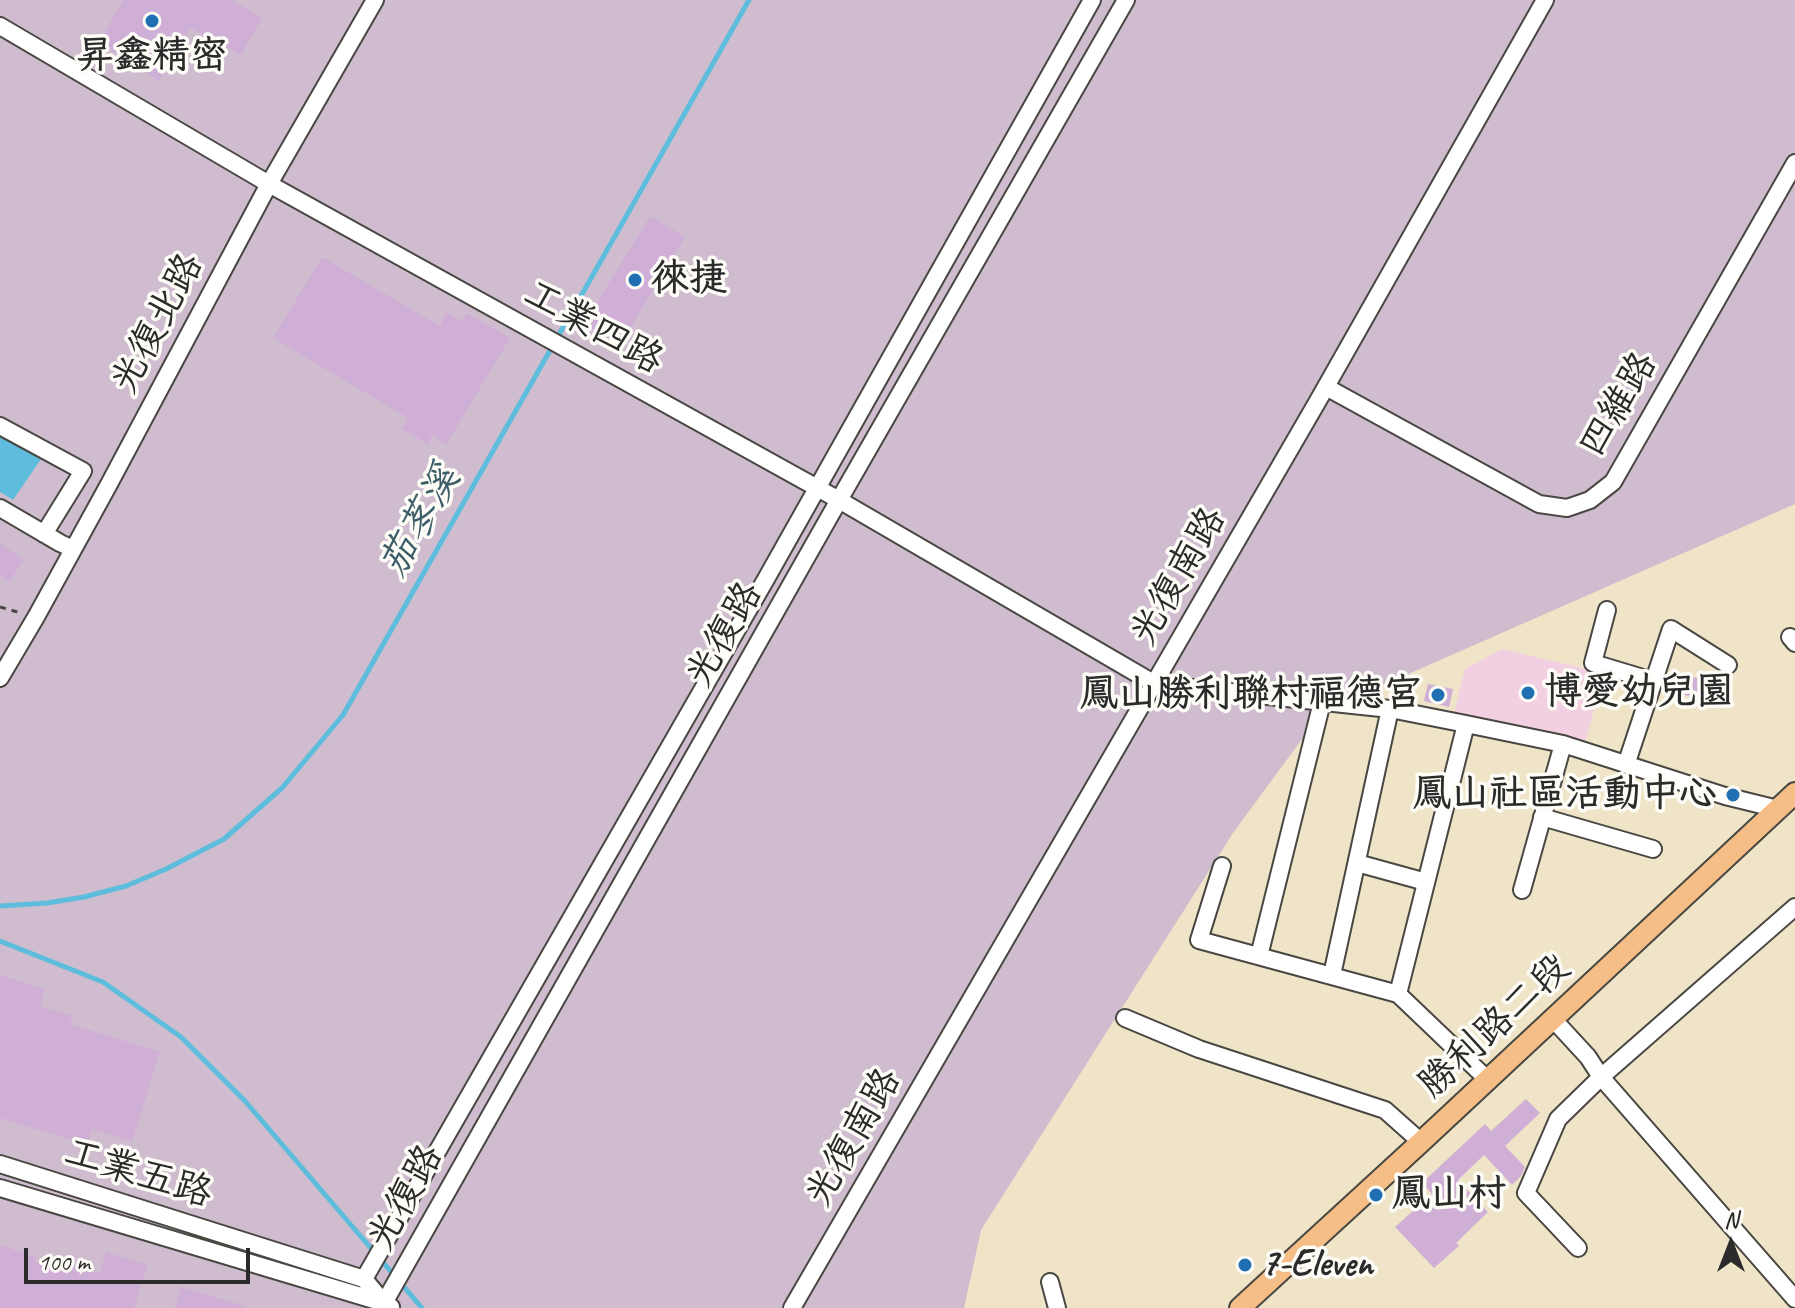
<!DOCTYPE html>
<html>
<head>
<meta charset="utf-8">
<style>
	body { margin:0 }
	#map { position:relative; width:1795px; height:1308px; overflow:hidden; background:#efe4c7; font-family:Caveat,sans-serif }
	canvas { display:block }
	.north { position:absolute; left:1691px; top:1204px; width:80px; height:80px; -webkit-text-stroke:6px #fdfcf7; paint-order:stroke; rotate:0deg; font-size:22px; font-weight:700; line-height:32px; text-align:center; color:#2b2b2b }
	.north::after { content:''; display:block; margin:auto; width:28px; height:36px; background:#2b2b2b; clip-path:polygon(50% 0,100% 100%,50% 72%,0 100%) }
	.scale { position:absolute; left:24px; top:1248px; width:226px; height:36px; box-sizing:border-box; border:4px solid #2b2b2b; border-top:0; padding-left:10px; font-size:24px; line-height:28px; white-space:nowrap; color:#2b2b2b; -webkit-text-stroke:6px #fdfcf7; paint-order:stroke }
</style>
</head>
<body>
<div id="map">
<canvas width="1795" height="1308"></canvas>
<div class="north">N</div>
<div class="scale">100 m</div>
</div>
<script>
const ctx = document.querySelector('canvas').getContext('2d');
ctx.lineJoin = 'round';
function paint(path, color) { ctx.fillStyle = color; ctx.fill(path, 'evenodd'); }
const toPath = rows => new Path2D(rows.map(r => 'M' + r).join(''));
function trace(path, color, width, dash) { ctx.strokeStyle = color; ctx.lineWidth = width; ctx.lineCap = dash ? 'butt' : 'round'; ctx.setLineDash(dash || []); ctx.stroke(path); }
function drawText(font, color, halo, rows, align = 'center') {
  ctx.font = font + ' Caveat,"LXGW WenKai TC",sans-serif'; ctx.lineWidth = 7; ctx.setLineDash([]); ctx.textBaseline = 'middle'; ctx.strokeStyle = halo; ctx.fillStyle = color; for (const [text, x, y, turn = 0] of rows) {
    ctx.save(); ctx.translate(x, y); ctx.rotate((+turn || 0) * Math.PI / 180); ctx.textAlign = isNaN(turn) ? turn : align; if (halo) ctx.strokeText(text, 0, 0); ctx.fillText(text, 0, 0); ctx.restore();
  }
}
paint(toPath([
	[1502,649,1603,673,1585,745,1454,714,1465,669]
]), '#f2cfe1');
paint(toPath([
	[0,0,1795,0,1795,504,1322,712,1233,833,981,1230,964,1308,0,1308]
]), '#cfbdcf');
paint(toPath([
	[2,436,41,459,13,500,0,492,0,438]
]), '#5ebddc');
trace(toPath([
	[0,906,47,903,84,897,126,886,166,869,224,839,282,788,343,715,749,0],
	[0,941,103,982,181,1037,245,1101,422,1308]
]), '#5ebddc', 5);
paint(toPath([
	[123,0,232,0,262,18,241,55,190,28,159,81,99,42],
	[650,216,685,237,620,345,584,324],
	[322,257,440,326,446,312,461,321,467,313,510,338,446,445,432,435,428,444,402,429,408,418,273,338],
	[0,543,24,560,9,582,0,576],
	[1672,671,1701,679,1695,698,1667,690],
	[1428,684,1453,689,1449,707,1424,701],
	[0,975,45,989,40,1006,73,1016,70,1024,160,1052,132,1142,92,1129,88,1145,0,1118],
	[1526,1099,1540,1113,1505,1146,1525,1167,1521,1176,1512,1185,1484,1155,1458,1180,1488,1212,1456,1243,1459,1246,1434,1268,1395,1227,1432,1194,1422,1183,1485,1124,1491,1131],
	[0,1245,37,1257,35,1262,58,1269,60,1262,99,1274,106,1252,148,1265,134,1308,0,1308],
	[181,1287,242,1305,242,1308,175,1308]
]), '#cfafd6');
const minor = toPath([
	[0,26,269,184,839,500,1155,684,1390,709,1466,724,1563,744,1725,796,1778,809],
	[1326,387,1539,504,1567,508,1590,500,1613,482,1795,163],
	[0,426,83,471,44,534],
	[0,508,60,543,73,549],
	[1607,610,1593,663,1653,681],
	[1790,637,1795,643],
	[0,678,36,617,108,486,269,184,375,0],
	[1626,765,1671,629,1728,665],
	[1542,817,1653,849],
	[1357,863,1426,882],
	[1222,866,1199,940,1398,994,1488,1080],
	[1522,890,1563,744],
	[1259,956,1322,702],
	[1332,975,1390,709],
	[1398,994,1466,724],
	[1125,1018,1199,1049,1385,1110,1421,1142],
	[1553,1019,1588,1057,1601,1077,1795,1299],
	[0,1164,364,1279,384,1303,391,1307],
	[0,1188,384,1303],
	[1578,1248,1526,1193,1558,1119,1601,1077,1795,907],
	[364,1279,766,579,1092,0],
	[1050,1282,1057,1308],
	[384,1303,831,514,1126,0],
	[792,1308,1319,399,1545,0]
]);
const major = toPath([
	[1240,1308,1421,1142,1795,793]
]);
trace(minor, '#484742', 20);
trace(major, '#484742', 24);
trace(toPath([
	[0,607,21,613]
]), '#484742', 3, [6, 6]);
trace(minor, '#fff', 16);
trace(major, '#f6be87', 20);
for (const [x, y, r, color] of [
	[152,21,8,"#1f6fb2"],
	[635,280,8,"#1f6fb2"],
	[1528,693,8,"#1f6fb2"],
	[1438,695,8,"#1f6fb2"],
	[1733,795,8,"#1f6fb2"],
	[1376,1195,8,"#1f6fb2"],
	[1245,1265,8,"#1f6fb2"]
]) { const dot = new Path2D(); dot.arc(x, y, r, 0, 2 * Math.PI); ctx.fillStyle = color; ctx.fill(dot); trace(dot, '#fdfcf7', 3); }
drawText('bold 38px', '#2b2b2b', '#fdfcf7', [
	["昇鑫精密",152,57,"center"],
	["徠捷",651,280],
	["博愛幼兒園",1544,693],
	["鳳山勝利聯村福德宮",1422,695,"right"],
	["鳳山社區活動中心",1717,795,"right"],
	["鳳山村",1392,1195],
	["7-Eleven",1261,1265]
], 'left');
drawText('38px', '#2b2b2b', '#fdfcf7', [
	["光復北路",158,324,-62],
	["工業四路",593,328,29],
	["四維路",1619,405,-59],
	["光復南路",1179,577,-60],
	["光復路",725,635,-60],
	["勝利路二段",1495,1027,-43],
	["光復南路",854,1138,-60],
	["工業五路",138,1174,17],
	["光復路",406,1198,-61]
]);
drawText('italic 40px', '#3d5e69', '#fdfcf7', [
	["茄苳溪",421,522,-60]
]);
</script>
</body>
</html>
